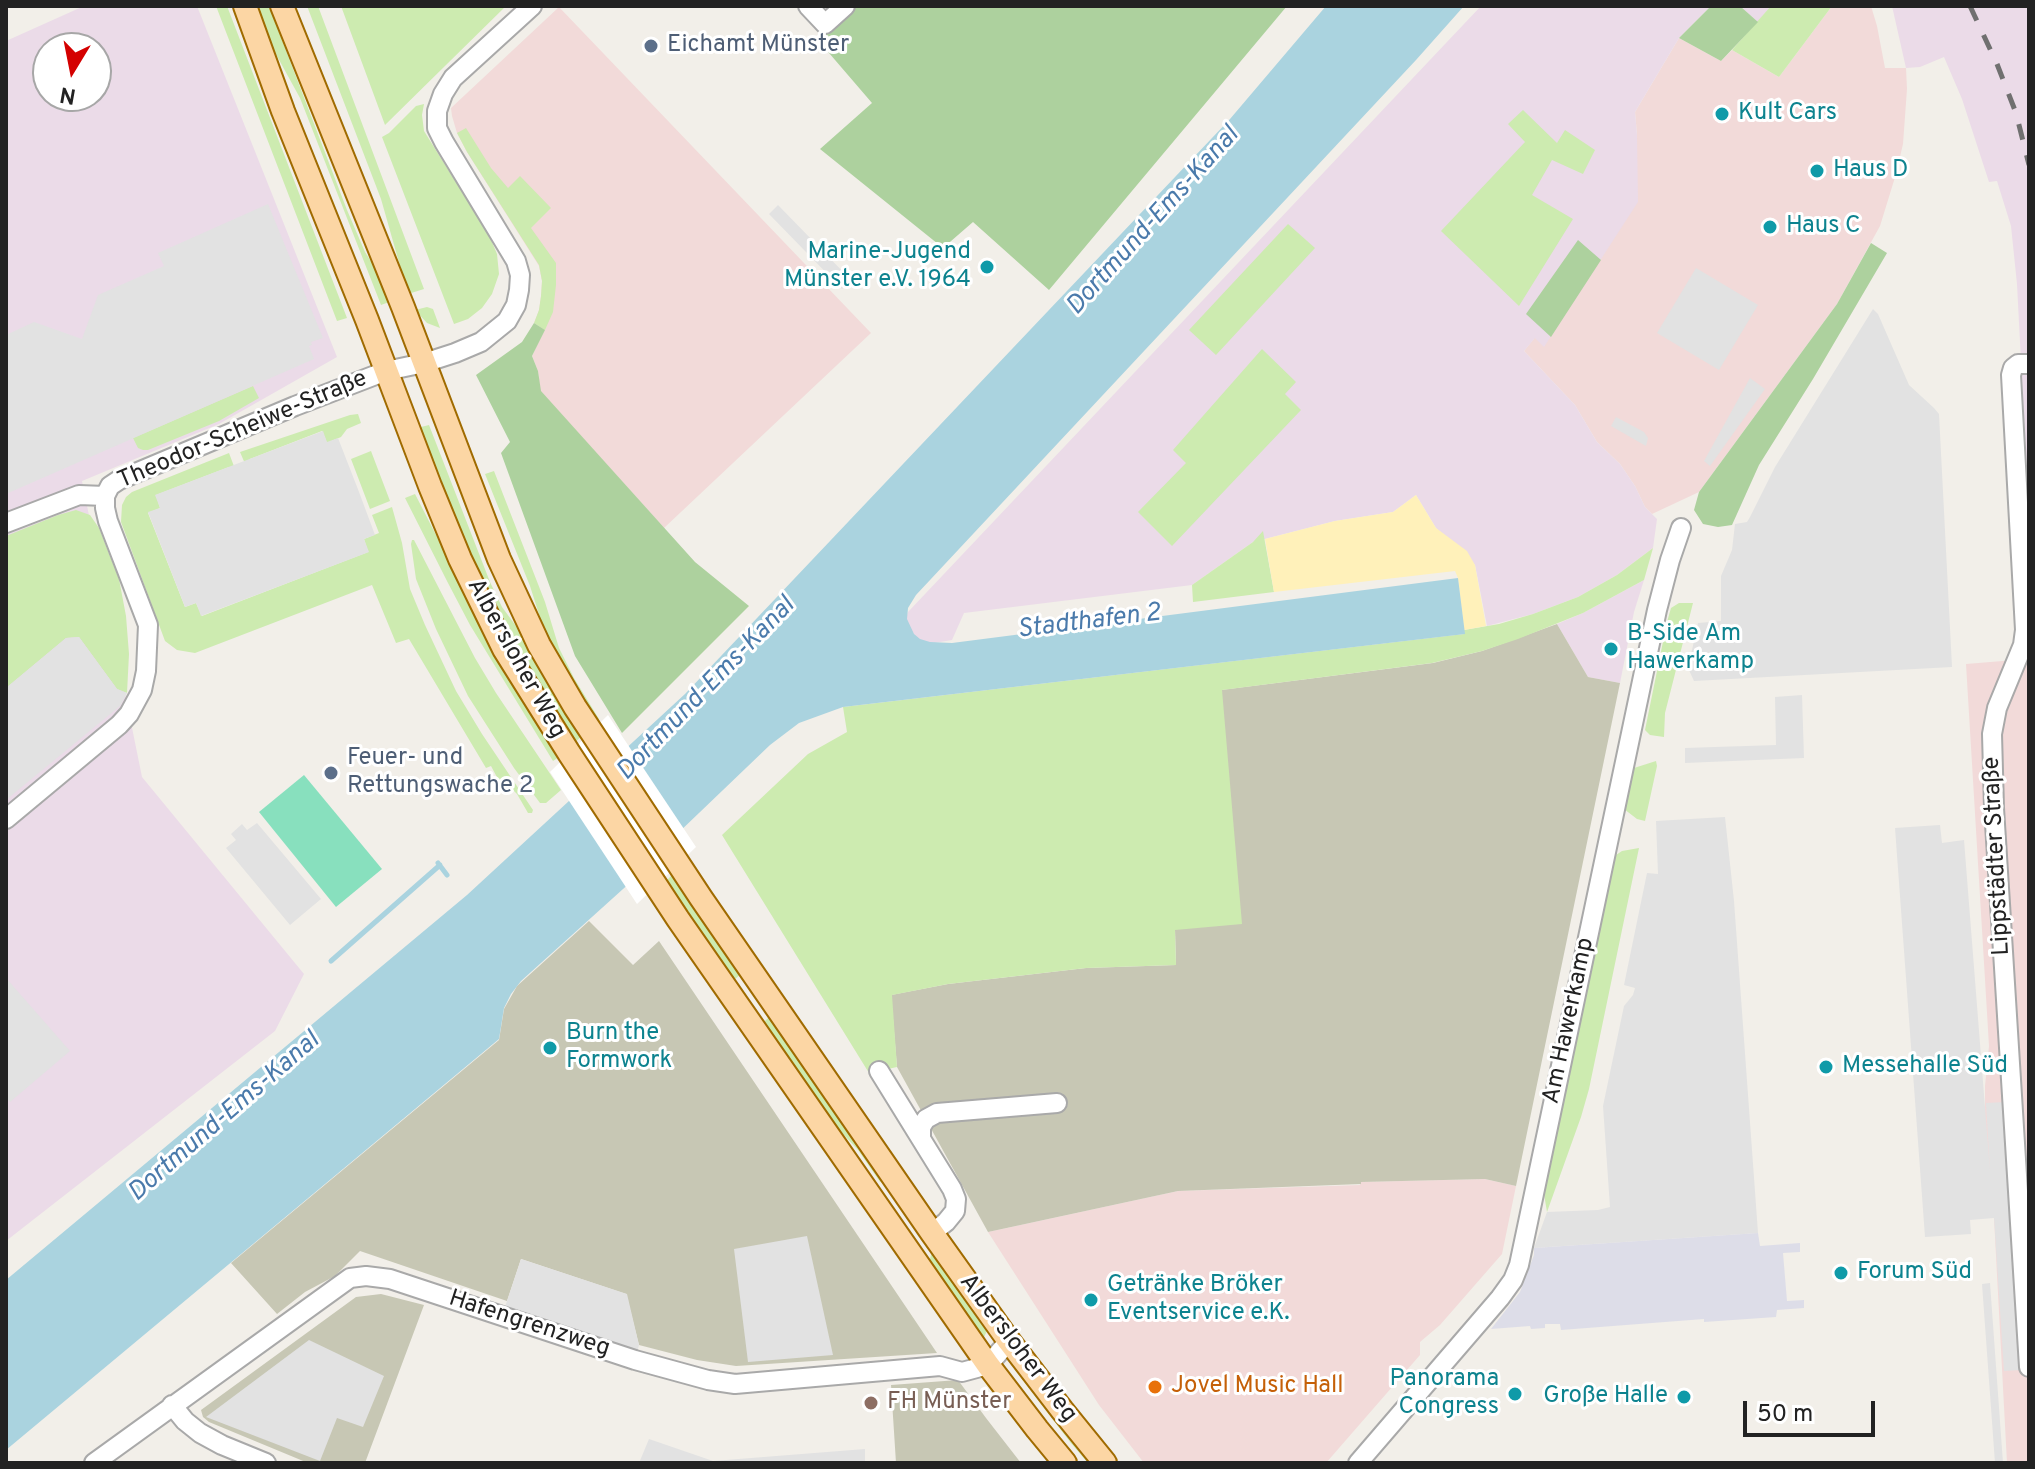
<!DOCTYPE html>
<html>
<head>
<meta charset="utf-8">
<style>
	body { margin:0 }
	#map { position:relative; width:2035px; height:1469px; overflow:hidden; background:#f2efe9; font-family:Overpass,sans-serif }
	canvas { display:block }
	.frame { position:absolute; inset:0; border:8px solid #222; pointer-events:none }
	.north { position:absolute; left:32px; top:32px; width:80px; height:80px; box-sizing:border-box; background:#fff; border:2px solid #a7a7a7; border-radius:50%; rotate:190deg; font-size:22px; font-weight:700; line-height:32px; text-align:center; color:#222 }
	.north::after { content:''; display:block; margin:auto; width:28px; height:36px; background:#d40000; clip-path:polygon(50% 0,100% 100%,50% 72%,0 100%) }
	.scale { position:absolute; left:1743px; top:1401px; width:132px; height:36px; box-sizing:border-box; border:4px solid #222; border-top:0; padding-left:10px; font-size:24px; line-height:28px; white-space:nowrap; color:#222; -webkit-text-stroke:6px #fff; paint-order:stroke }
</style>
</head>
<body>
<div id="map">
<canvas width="2035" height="1469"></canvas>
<div class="frame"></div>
<div class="north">N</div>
<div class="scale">50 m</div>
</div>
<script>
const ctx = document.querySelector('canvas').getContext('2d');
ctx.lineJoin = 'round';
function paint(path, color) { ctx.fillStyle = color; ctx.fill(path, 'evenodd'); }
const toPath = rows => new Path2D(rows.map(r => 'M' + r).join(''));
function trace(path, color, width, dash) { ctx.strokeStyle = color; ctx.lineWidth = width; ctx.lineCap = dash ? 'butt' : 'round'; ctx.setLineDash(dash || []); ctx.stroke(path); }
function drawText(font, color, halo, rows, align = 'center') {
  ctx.font = font + ' Overpass,sans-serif'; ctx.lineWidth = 6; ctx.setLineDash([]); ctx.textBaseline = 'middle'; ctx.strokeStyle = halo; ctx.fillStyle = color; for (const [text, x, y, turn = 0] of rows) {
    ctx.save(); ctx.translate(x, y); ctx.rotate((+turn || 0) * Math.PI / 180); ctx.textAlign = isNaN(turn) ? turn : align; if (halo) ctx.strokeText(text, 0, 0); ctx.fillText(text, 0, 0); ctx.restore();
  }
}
paint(toPath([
	[1832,6,1871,6,1877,26,1885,68,1906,68,1907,89,1903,144,1896,174,1880,226,1837,304,1699,492,1652,514,1645,507,1635,486,1620,464,1597,442,1575,405,1524,351,1535,337,1544,346,1637,135,1635,112,1679,38,1721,61,1732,50,1779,77],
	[559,7,871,333,664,528,540,391,538,371,532,356,544,330,534,323,539,310,541,296,542,281,539,266,467,152,457,133,452,116,451,108],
	[2027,659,2029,684,2029,1463,2007,1463,1994,1218,1985,1124,1985,1086,1989,1046,1966,664],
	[1485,1179,1516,1186,1502,1254,1440,1325,1420,1342,1420,1355,1326,1463,1144,1463,1099,1405,988,1232,1178,1191,1360,1185,1360,1182]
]), '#f2dad9');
paint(toPath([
	[84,6,197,6,337,357,219,424,82,481,142,777,304,974,275,1031,6,1241,6,41],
	[48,48,96,48,96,96,48,96],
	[1481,6,1711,6,1679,38,1635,112,1637,135,1638,202,1544,347,1535,338,1524,351,1575,405,1597,442,1620,464,1635,486,1645,507,1657,519,1653,548,1617,575,1578,597,1533,614,1487,626,1475,565,1436,528,1416,495,1393,512,1335,521,1253,542,1192,585,964,613,952,640,928,644,918,642,905,620,908,612],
	[1740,6,1771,6,1758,22],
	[1892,6,2029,6,2029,516,2017,284,2011,226,1997,181,1989,182,1962,99,1944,57,1920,67,1906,68],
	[1644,580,1634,612,1620,683,1588,677,1557,624,1583,613]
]), '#ebdbe8');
paint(toPath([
	[1557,624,1588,677,1620,683,1516,1186,1485,1179,1361,1182,1361,1184,1178,1191,988,1232,897,1067,891,995,948,984,1086,968,1176,965,1175,930,1221,690,1433,663,1482,651],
	[589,921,633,965,659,941,937,1353,736,1366,697,1360,639,1345,626,1294,521,1259,507,1301,360,1251,335,1276,305,1292,277,1314,231,1263,499,1040,504,1009,517,986],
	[381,1294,424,1305,365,1463,308,1463,209,1422,203,1417,201,1410,356,1297],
	[958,1380,986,1418,1021,1463,896,1463,891,1385]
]), '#c7c7b4');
paint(toPath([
	[216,6,227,6,347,318,337,321],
	[257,6,269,6,347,210,365,252,381,277,392,301,381,305,300,98,272,47],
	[307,6,318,6,424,289,408,294,381,199],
	[341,6,506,6,385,125],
	[1771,6,1832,6,1779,77,1732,50],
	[424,104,422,115,424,131,489,235,497,254,499,274,492,294,482,308,468,319,454,324,382,137,389,133,416,106],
	[1523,110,1557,143,1565,130,1595,150,1583,174,1552,160,1532,195,1573,219,1519,306,1441,231,1525,142,1508,124],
	[466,128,491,168,508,188,520,176,551,208,531,228,556,263,556,285,553,312,545,330,534,323,539,310,541,296,542,281,539,265,467,152,457,133],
	[1288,224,1315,248,1216,355,1189,330],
	[427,307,433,309,440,328,427,323,415,310],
	[1262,349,1296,382,1285,394,1301,410,1172,546,1138,512,1186,463,1173,450],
	[253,386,259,398,219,421,148,450,143,450,138,448,133,438],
	[358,414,361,423,347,429,341,437,327,443,322,431,250,459,249,473,240,452,350,415],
	[429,425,490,582,502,607,527,641,582,736,573,744,530,676,476,575,417,428],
	[371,451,390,501,370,509,351,459],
	[229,453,238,477,229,467,156,495,160,508,148,513,185,607,196,603,202,616,368,552,364,539,379,533,372,515,392,507,402,543,410,589,425,625,456,691,482,734,533,810,532,813,528,813,517,794,512,789,492,794,488,787,499,781,491,766,486,768,409,639,396,643,372,585,195,653,177,650,165,641,121,522,122,505,126,497,132,492],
	[494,471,545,602,559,648,574,678,599,719,595,724,546,636,530,586,485,474],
	[415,494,513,685,559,757,553,761,470,625,448,583,405,498],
	[76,510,90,515,99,528,119,579,126,616,129,654,127,693,117,689,79,637,66,638,6,688,6,536,58,515],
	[1263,531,1274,592,1193,602,1192,585,1253,542],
	[412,540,414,540,475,658,496,693,561,790,546,803,540,803,514,768,468,696,436,629,416,579,411,544],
	[1653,548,1644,580,1583,613,1518,639,1482,651,1432,663,1222,690,1242,924,1175,930,1176,965,1086,968,948,984,892,995,897,1067,869,1073,722,835,808,754,847,732,843,707,1464,634,1464,630,1499,624,1533,614,1578,597,1617,575],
	[1679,603,1693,603,1665,713,1664,737,1650,735,1645,730,1667,622,1671,608],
	[1656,761,1657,766,1645,821,1637,819,1624,809,1632,770,1634,768],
	[1639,848,1589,1089,1581,1117,1547,1212,1544,1194,1553,1146,1613,864,1616,855,1622,851],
	[674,873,742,973,732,982,665,882],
	[770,1016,885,1179,880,1182,858,1150,818,1107,761,1025],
	[935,1253,986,1323,987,1331,984,1337,980,1336,933,1270,930,1259,931,1255],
	[1015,1364,1095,1463,1088,1463,1070,1442,1013,1367]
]), '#cdebb0');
paint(toPath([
	[852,6,1287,6,1049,290,973,222,943,248,820,149,872,103,817,39],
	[1711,6,1740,6,1758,22,1721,61,1679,38],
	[1578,240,1601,260,1551,337,1526,314],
	[1871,243,1887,253,1813,379,1759,465,1732,525,1718,527,1703,524,1694,510,1699,492,1837,304],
	[534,323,545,330,532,356,538,371,541,391,695,562,749,606,622,733,575,656,501,453,510,442,476,375,522,342]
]), '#add19e');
paint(toPath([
	[1416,495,1436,528,1467,551,1475,565,1486,626,1464,630,1458,578,1455,571,1274,592,1265,539,1335,521,1393,512]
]), '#fff1ba');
paint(toPath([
	[304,775,382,869,336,907,259,812]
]), '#88e0be');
paint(toPath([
	[268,204,323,338,311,342,312,345,309,346,314,359,6,494,6,335,34,322,82,339,98,295,164,266,158,253],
	[778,205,851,280,842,289,769,214],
	[1696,268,1758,305,1719,370,1657,333],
	[1873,309,1878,314,1909,385,1934,408,1939,414,1952,667,1694,681,1688,668,1698,623,1721,621,1721,576,1732,550,1735,524,1747,522,1750,517,1775,467],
	[1750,378,1765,389,1710,466,1704,461],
	[1616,417,1644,432,1648,438,1646,446,1611,426],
	[323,431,327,442,338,438,359,492,375,535,364,539,369,552,201,616,196,603,185,607,148,512,160,508,155,495],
	[79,637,117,689,127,693,120,706,6,800,6,688,66,638],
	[1802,695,1804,758,1685,763,1685,748,1776,745,1775,697],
	[1725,817,1734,901,1758,1233,1534,1248,1547,1212,1598,1210,1610,1207,1603,1106,1624,1006,1633,995,1635,988,1624,985,1647,873,1658,874,1656,821],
	[257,823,321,899,290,925,226,848,236,840,231,834,242,824,247,830],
	[1940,825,1942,843,1964,840,1990,1171,1986,1103,2005,1102,2021,1370,2004,1371,1994,1218,1970,1220,1971,1234,1925,1237,1895,828],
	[6,978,70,1051,10,1102,6,1098],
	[807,1236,833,1355,748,1362,734,1249],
	[521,1259,627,1294,639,1345,635,1360,502,1316],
	[1990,1283,2003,1463,1995,1463,1982,1284],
	[309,1340,384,1376,363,1427,337,1418,320,1461,206,1417],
	[649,1439,713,1461,865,1449,865,1463,639,1463]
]), '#e2e2e2');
paint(toPath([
	[1758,1233,1760,1246,1800,1243,1800,1252,1783,1253,1787,1301,1804,1300,1804,1308,1777,1310,1776,1317,1704,1322,1704,1319,1561,1330,1560,1324,1545,1324,1545,1328,1531,1329,1530,1326,1491,1329,1520,1292,1534,1255,1534,1248]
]), '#dddde8');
paint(toPath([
	[1326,6,1464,6,1416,60,916,595,908,608,907,619,914,634,920,639,930,642,952,643,1458,578,1465,634,843,707,799,723,770,745,652,858,643,871,521,981,511,994,504,1008,499,1039,6,1450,6,1280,467,895,685,694,1230,119]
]), '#aad3df');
paint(toPath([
	[608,715,696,847,637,904,550,772]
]), '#fff');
trace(toPath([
	[438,863,447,875],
	[331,961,440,865]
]), '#aad3df', 5);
const minor = toPath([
	[808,6,825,24,845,6],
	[2029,364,2018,364,2013,368,2011,375,2025,630,2023,645,1997,708,1992,734,1994,808,2029,1367],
	[6,523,79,495,105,496,110,486,119,480,295,406,386,371,424,363,455,353,481,342,507,321,516,305,519,290,520,275,516,261,444,142,437,128,437,111,443,94,453,78,532,6],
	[6,819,119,725,129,714,142,690,146,671,148,625,108,521,105,508,105,496],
	[879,1071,952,1189,956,1199,955,1211,946,1222,932,1233],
	[921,1138,921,1127,926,1119,937,1113,1057,1103],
	[172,1405,185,1421,200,1433,222,1445,266,1463],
	[94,1463,350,1278,366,1276,390,1279,635,1360,708,1380,735,1384,940,1366,962,1372,988,1365,1009,1341],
	[1358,1463,1500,1298,1513,1280,1519,1265,1657,610,1670,560,1681,528]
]);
const major = toPath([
	[245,6,283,111,367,320,430,486,460,559,504,649,569,753,678,919,988,1365,1037,1429,1065,1463],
	[282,6,403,307,499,559,539,645,575,707,701,898,932,1233,1009,1341,1062,1410,1105,1463]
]);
trace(minor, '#a9a9a9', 22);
trace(major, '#a06b00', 26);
trace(minor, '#fff', 18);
trace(major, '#fcd6a4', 22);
trace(toPath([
	[1970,6,1997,64,2016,113,2029,165]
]), '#707070', 5, [16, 16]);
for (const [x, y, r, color] of [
	[651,46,8,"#5c6f8a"],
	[1722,114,8,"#0f9aa8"],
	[1817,171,8,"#0f9aa8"],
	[1770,227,8,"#0f9aa8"],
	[987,267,8,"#0f9aa8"],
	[1611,649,8,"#0f9aa8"],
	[331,773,8,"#5c6f8a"],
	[550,1048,8,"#0f9aa8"],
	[1826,1067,8,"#0f9aa8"],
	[1841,1273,8,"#0f9aa8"],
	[1091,1300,8,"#0f9aa8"],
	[1155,1387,8,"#e8710a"],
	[1515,1394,8,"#0f9aa8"],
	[1684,1397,8,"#0f9aa8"],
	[871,1403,8,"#8d6e63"]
]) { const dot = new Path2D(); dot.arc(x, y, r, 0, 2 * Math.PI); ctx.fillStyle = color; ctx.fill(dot); trace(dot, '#fff', 3); }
drawText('24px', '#4e5e75', '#fff', [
	["Eichamt Münster",667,46],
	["Feuer- und",347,759],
	["Rettungswache 2",347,787]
], 'left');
drawText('24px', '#0d838f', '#fff', [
	["Kult Cars",1738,114],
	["Haus D",1833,171],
	["Haus C",1786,227],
	["Marine-Jugend",971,253,"right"],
	["Münster e.V. 1964",971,281,"right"],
	["B-Side Am",1627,635],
	["Hawerkamp",1627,663],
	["Burn the",566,1034],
	["Formwork",566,1062],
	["Messehalle Süd",1842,1067],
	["Forum Süd",1857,1273],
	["Getränke Bröker",1107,1286],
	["Eventservice e.K.",1107,1314],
	["Panorama",1499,1380,"right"],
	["Congress",1499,1408,"right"],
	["Große Halle",1668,1397,"right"]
], 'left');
drawText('24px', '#222', '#fff', [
	["Theodor-Scheiwe-Straße",243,431,-23],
	["Albersloher Weg",515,659,61],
	["Lippstädter Straße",1998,856,-93],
	["Am Hawerkamp",1570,1021,-78],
	["Hafengrenzweg",529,1325,18],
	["Albersloher Weg",1017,1349,53]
]);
drawText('24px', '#c56008', '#fff', [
	["Jovel Music Hall",1171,1387]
], 'left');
drawText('24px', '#785e54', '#fff', [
	["FH Münster",887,1403]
], 'left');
drawText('italic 26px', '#4a7aab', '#fff', [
	["Dortmund-Ems-Kanal",1154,222,-48],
	["Stadthafen 2",1089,623,-7],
	["Dortmund-Ems-Kanal",707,690,-46],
	["Dortmund-Ems-Kanal",225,1118,-41]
]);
</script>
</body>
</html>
